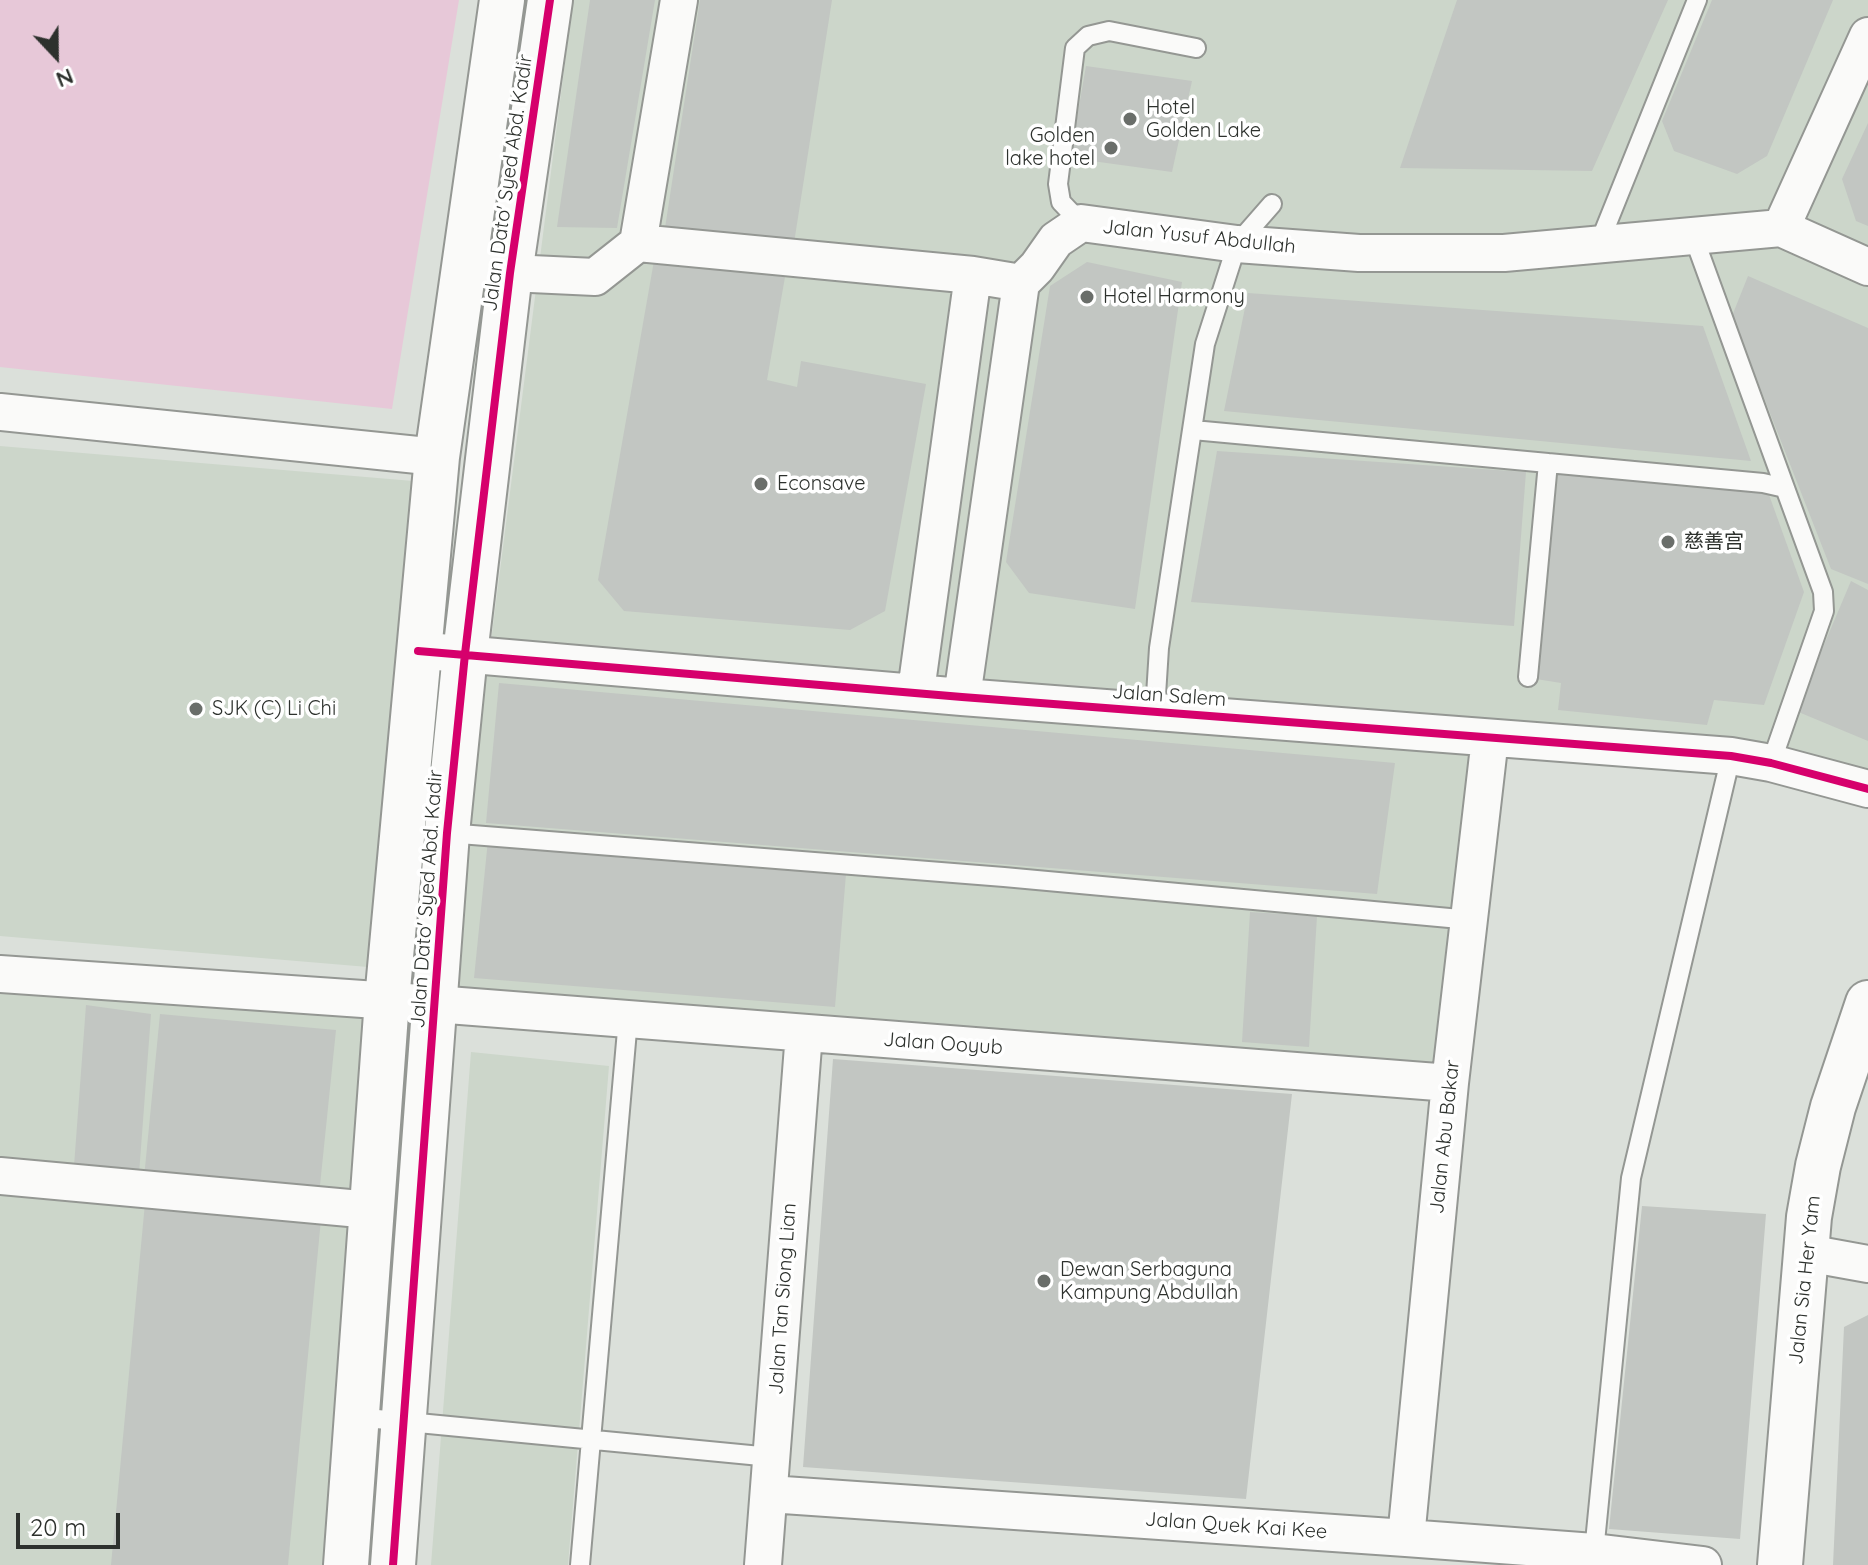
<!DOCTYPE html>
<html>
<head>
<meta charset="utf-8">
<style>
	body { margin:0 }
	#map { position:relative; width:1868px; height:1565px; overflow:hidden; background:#dbe0da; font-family:Quicksand,sans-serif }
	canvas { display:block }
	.north { position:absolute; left:16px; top:16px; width:80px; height:80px; -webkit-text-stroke:6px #fff; paint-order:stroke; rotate:158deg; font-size:22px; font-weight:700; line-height:32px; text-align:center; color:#2d312d }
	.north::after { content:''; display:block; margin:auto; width:28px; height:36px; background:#2d312d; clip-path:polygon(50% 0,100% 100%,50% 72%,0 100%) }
	.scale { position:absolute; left:16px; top:1513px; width:104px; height:36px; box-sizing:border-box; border:4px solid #2d312d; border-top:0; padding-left:10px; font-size:24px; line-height:28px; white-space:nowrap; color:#2d312d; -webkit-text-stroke:6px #fff; paint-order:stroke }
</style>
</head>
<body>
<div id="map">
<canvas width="1868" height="1565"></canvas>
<div class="north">N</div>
<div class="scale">20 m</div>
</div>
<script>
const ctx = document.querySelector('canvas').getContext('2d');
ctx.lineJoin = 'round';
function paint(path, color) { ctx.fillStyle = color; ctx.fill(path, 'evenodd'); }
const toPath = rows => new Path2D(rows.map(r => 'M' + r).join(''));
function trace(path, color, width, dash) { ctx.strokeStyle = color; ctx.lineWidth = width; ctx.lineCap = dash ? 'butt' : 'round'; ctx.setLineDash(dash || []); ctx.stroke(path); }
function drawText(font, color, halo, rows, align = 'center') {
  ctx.font = font + ' Quicksand,"Noto Sans SC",sans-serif'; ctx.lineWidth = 7; ctx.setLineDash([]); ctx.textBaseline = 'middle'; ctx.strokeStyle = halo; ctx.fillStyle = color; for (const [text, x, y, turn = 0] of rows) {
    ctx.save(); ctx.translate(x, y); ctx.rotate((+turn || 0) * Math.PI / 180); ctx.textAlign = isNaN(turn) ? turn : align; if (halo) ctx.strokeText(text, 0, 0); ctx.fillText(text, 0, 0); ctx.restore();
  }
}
paint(toPath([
	[573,0,1868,0,1868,775,1287,710,491,641],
	[0,446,413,481,368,967,0,936],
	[482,669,1500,755,1464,1071,459,992],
	[0,961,371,984,327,1565,0,1565],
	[471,1052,609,1066,568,1565,431,1565]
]), '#ccd6ca');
paint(toPath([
	[0,0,459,0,392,409,0,367]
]), '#e7c8d8');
paint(toPath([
	[590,0,655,0,617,228,557,227],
	[700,0,832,0,794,243,665,228],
	[1457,0,1668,0,1592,171,1400,168],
	[1712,0,1833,0,1767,156,1737,174,1674,151,1662,121],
	[1086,66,1192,81,1172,172,1070,158],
	[1868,123,1868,226,1856,221,1842,179],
	[655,255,785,277,767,380,797,387,801,361,926,384,885,611,850,630,624,611,598,580],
	[1087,262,1182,282,1135,609,1029,593,1006,562,1050,286],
	[1748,276,1868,328,1868,584,1831,569,1732,316],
	[1248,293,1703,326,1751,461,1224,411],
	[1217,451,1526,472,1514,626,1191,602],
	[1558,474,1768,492,1804,592,1764,705,1714,700,1707,725,1558,710,1561,683,1536,679],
	[1851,581,1868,590,1868,741,1796,711],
	[499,683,1395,763,1377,894,486,823],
	[488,840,846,874,835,1007,474,978],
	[1250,912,1317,916,1309,1047,1242,1042],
	[86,1005,151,1014,139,1174,74,1166],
	[160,1014,336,1030,319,1195,144,1178],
	[833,1059,1292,1094,1246,1499,803,1467],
	[145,1203,321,1219,288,1565,111,1565],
	[1642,1206,1766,1214,1740,1539,1609,1529],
	[1868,1315,1868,1565,1833,1565,1844,1327]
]), '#c2c6c2');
const lane = toPath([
	[1081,223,1061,202,1058,184,1075,48,1088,36,1109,31,1196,48],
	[1694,238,1785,488],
	[1598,246,1697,0],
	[1193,430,1763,483,1785,488,1823,592,1824,611,1771,763],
	[1528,677,1548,463],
	[1155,711,1159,648,1205,344,1237,244,1272,204],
	[447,833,1004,877,1471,920],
	[356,1417,771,1457],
	[1594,1552,1631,1178,1731,756],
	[580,1565,628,1019]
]);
const street = toPath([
	[1781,228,1868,36],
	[638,243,679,0],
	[464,267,510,273,595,277,638,243,973,275,1021,283,1037,267,1056,240,1081,223,1237,244,1359,253,1504,253,1781,228,1868,267],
	[0,412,437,457],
	[438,652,962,697,1731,756,1771,763,1868,789],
	[916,691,973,275],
	[962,697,1021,283],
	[0,974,435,1004,1450,1083],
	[0,1176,371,1210],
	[1807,1253,1868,1264],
	[769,1494,1406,1538,1594,1552,1703,1565],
	[1406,1538,1450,1083,1490,738],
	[763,1565,804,1033]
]);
const secondary = toPath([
	[346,1565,387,1000,437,457,502,0],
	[393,1565,447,833,465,654,510,273,550,0],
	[1780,1565,1809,1217,1818,1166,1833,1107,1868,1003]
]);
trace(lane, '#949793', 22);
trace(street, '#949793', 40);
trace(secondary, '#949793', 48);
trace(lane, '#fafaf9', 18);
trace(street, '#fafaf9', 36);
trace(secondary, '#fafaf9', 44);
trace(toPath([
	[418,651,962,697,1731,756,1771,763,1868,789],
	[393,1565,447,833,465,654,510,273,550,0]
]), '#d6006c', 8);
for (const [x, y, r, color] of [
	[1130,119,8,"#6a6e6a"],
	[1111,148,8,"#6a6e6a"],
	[1087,297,8,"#6a6e6a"],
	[761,484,8,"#6a6e6a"],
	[1668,542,8,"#6a6e6a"],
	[196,709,8,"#6a6e6a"],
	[1044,1281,8,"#6a6e6a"]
]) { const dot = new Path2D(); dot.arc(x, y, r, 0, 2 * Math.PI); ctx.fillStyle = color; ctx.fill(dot); trace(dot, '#fff', 3); }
drawText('20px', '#2d312d', '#fff', [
	["Hotel",1146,108],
	["Golden Lake",1146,131],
	["Golden",1095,136,"right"],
	["lake hotel",1095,159,"right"],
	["Hotel Harmony",1103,297],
	["Econsave",777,484],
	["慈善宫",1684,542],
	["SJK (C) Li Chi",212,709],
	["Dewan Serbaguna",1060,1270],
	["Kampung Abdullah",1060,1293]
], 'left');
drawText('20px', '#2d312d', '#fff', [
	["Jalan Dato' Syed Abd. Kadir",508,183,-82],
	["Jalan Yusuf Abdullah",1199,237,6],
	["Jalan Salem",1169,696,4],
	["Jalan Dato' Syed Abd. Kadir",427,899,-86],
	["Jalan Ooyub",943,1044,4],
	["Jalan Abu Bakar",1445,1137,-84],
	["Jalan Sia Her Yam",1805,1280,-84],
	["Jalan Tan Siong Lian",783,1299,-86],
	["Jalan Quek Kai Kee",1236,1526,4]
]);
</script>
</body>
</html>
